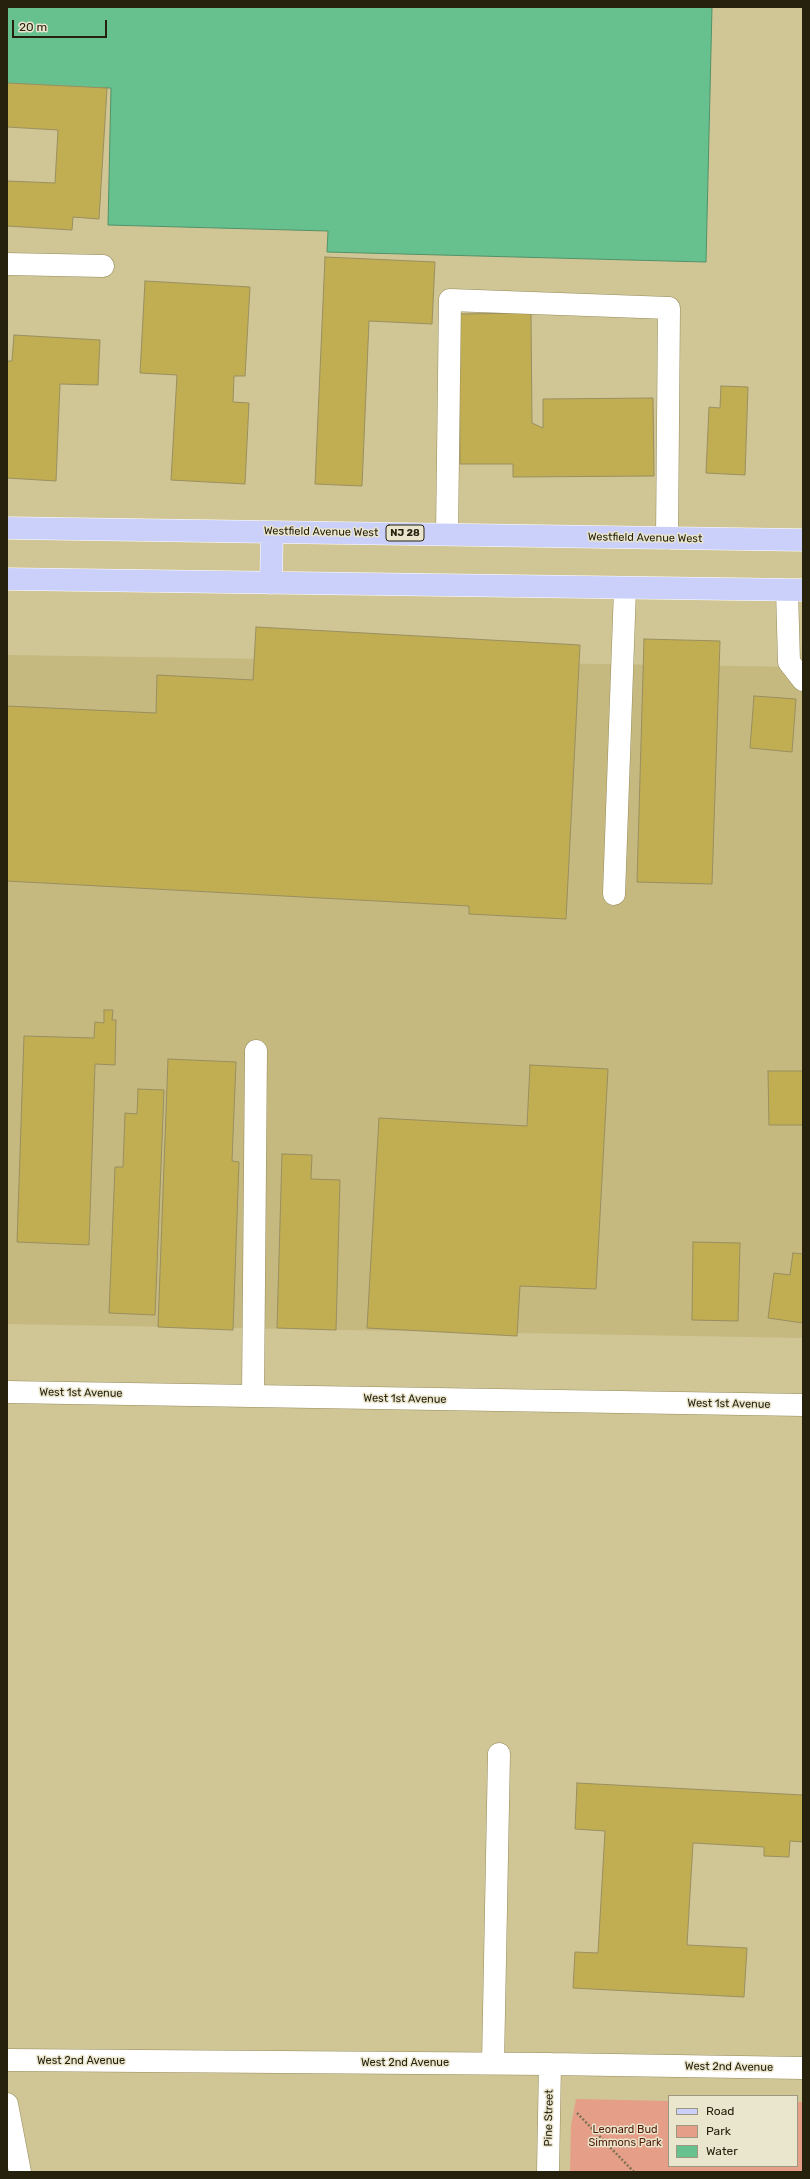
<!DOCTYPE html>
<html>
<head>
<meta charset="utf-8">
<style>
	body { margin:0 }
	#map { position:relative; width:810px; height:2179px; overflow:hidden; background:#d0c594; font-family:Rubik,sans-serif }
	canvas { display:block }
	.frame { position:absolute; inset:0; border:8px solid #25210d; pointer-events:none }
	.legend { position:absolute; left:668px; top:2095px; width:130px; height:72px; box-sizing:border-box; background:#eae5cd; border:1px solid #9b9780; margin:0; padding:5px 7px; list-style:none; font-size:12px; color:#25210d }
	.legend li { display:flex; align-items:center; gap:8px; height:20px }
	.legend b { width:20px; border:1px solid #9b9780 }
	.scale { position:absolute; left:12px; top:20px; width:95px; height:18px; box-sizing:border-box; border:2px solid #25210d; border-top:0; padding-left:5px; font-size:12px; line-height:14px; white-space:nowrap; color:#25210d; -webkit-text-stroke:3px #eae5cd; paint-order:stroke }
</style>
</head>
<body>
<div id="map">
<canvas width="810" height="2179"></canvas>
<div class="frame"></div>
<ul class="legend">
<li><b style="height:5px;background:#cad0fa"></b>Road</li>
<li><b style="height:11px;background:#e59e88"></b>Park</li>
<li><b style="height:11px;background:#66c18f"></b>Water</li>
</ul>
<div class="scale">20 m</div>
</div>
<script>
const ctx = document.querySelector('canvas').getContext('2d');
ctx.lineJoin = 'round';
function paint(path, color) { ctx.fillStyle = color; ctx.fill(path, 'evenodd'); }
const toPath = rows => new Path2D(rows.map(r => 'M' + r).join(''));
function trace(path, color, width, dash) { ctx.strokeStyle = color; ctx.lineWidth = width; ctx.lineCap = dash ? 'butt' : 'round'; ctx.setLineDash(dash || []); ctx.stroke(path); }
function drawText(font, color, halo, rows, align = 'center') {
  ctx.font = font + ' Rubik,sans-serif'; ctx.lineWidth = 3; ctx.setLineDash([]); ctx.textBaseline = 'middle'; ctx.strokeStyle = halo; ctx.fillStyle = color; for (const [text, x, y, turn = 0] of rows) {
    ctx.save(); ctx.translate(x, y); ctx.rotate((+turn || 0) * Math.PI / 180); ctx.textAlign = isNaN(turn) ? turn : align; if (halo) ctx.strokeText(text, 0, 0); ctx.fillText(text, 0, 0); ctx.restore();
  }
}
paint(toPath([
	[7,655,803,667,803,1338,7,1324]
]), '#c5b980');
paint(toPath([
	[576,2099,669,2101,669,2166,797,2166,797,2102,803,2102,803,2172,570,2172,571,2126]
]), '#e59e88');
const water = toPath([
	[7,7,712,7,706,262,327,252,328,231,108,225,111,88,7,86,7,7]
]);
paint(water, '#66c18f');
trace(water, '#529168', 1);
const building = toPath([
	[7,83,107,88,99,219,73,217,72,230,7,226,7,181,55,183,58,130,7,127,7,83],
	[325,257,435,262,432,324,369,321,362,486,315,484,325,257],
	[145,281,250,287,245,376,234,376,233,402,249,403,245,484,171,480,177,375,140,373,145,281],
	[531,313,532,423,543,428,543,399,653,398,654,476,513,477,513,464,460,464,459,314,531,313],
	[14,335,100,340,98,385,60,384,56,481,7,478,7,361,12,361,14,335],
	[721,386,748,387,745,475,706,473,709,407,720,408,721,386],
	[256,627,580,645,566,919,469,914,469,906,7,881,7,706,156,713,157,675,253,680,256,627],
	[644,639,720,641,712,884,637,882,644,639],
	[754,696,796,699,792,752,750,748,754,696],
	[104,1010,113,1010,112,1020,116,1020,115,1065,95,1064,89,1245,17,1242,24,1036,94,1038,95,1022,104,1023,104,1010],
	[168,1059,236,1062,232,1161,239,1162,233,1330,158,1327,168,1059],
	[530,1065,608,1069,596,1289,520,1286,517,1336,367,1328,379,1118,527,1126,530,1065],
	[768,1071,803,1071,803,1125,769,1125,768,1071],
	[138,1089,164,1090,155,1315,109,1313,115,1167,123,1167,125,1113,137,1114,138,1089],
	[282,1154,312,1155,311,1179,340,1180,336,1330,277,1328,282,1154],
	[693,1242,740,1243,738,1321,692,1320,693,1242],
	[793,1253,803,1254,803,1323,768,1318,774,1273,790,1275,793,1253],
	[577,1783,803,1795,803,1842,790,1841,789,1857,764,1856,764,1847,693,1843,687,1945,747,1948,744,1997,573,1988,575,1952,598,1953,605,1831,575,1829,577,1783]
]);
paint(building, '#c1ae52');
trace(building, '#998f60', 1);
const minor = toPath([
	[7,264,103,266],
	[447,534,450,300,669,308,667,538],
	[787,590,789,662,803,680],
	[614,894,625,589],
	[7,1392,803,1405],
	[253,1396,256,1051],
	[7,2060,550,2064,803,2068],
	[493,2063,499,1754],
	[7,2104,20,2172],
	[548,2172,550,2064]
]);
const major = toPath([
	[7,528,803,540],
	[7,579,803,590],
	[271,583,272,532]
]);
trace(minor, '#968c5c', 23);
trace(major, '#fff', 23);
trace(toPath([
	[577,2113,634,2172]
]), '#7b7351', 2.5, [2, 2]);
trace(minor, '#fff', 22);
trace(major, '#cad0fa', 22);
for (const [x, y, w] of [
	[405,533,38]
]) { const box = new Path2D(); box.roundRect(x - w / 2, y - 8, w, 16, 3); ctx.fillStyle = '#eae5cd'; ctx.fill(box); trace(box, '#25210d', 1); }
drawText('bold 10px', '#25210d', null, [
	["NJ 28",405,533]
]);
drawText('11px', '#25210d', '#eae5cd', [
	["Westfield Avenue West",321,532,1],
	["Westfield Avenue West",645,538,1],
	["West 1st Avenue",81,1393,1],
	["West 1st Avenue",405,1399,1],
	["West 1st Avenue",729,1404,1],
	["West 2nd Avenue",81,2061],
	["West 2nd Avenue",405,2063],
	["West 2nd Avenue",729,2067,1],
	["Pine Street",549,2118,-89]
]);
drawText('11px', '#541d0a', '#eae5cd', [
	["Leonard Bud",625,2130],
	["Simmons Park",625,2143]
]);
</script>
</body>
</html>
